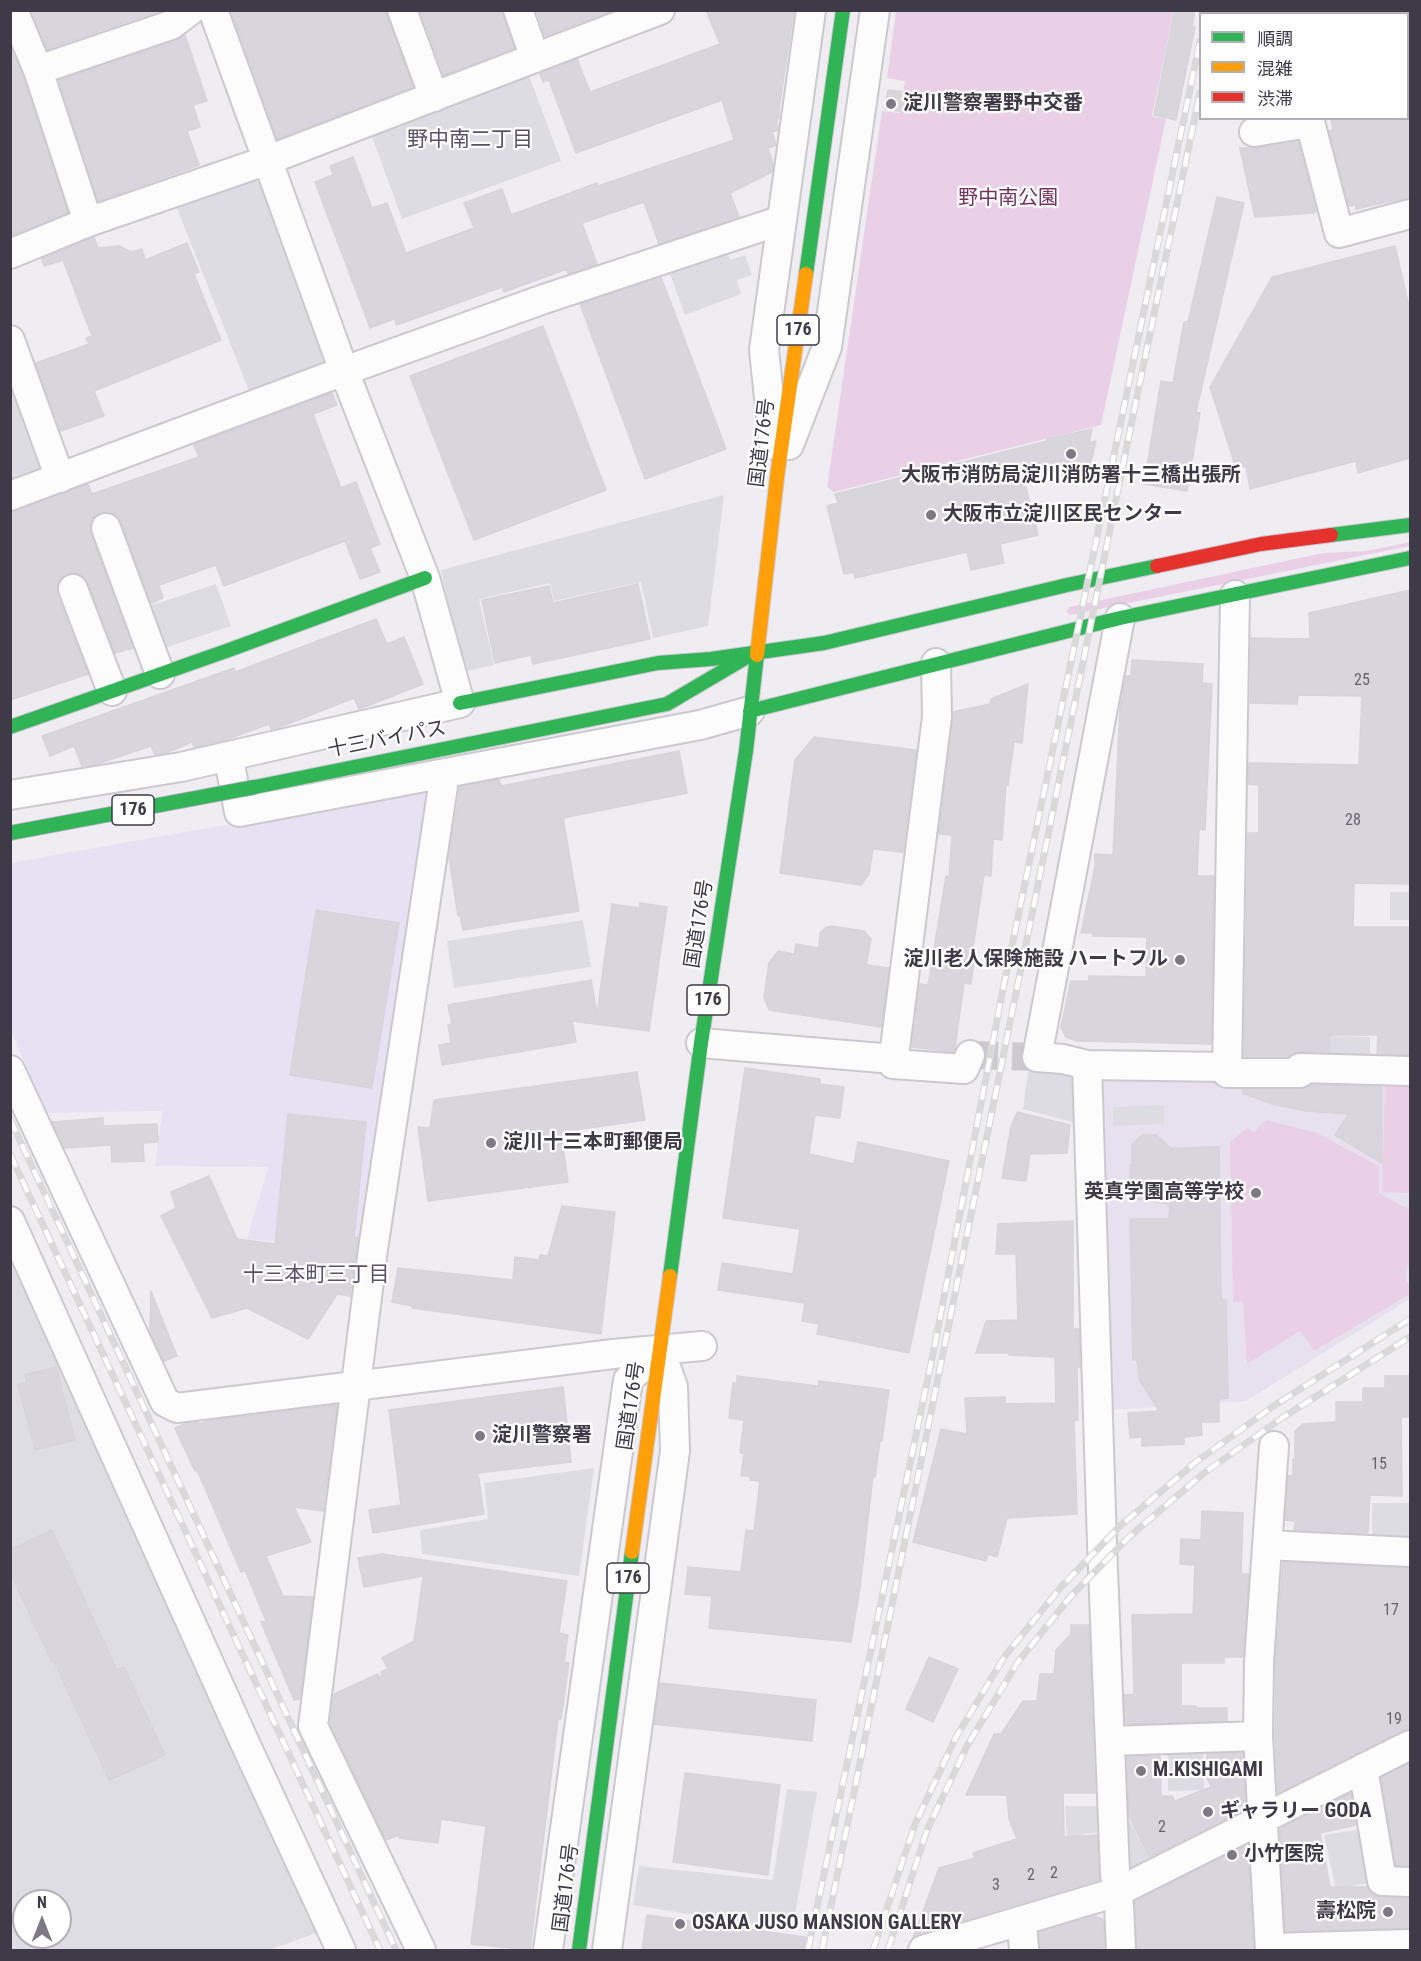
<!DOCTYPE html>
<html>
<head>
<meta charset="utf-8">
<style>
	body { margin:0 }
	#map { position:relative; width:1421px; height:1961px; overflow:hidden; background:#efedf2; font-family:"Roboto Condensed","Noto Sans JP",sans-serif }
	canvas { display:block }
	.frame { position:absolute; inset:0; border:12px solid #3e3a48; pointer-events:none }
	.legend { position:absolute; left:1199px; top:12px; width:210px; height:108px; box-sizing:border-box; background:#fff; border:2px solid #b2b0b6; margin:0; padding:8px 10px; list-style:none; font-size:18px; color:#3e3a48 }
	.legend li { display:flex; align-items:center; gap:12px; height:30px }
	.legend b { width:30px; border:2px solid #b2b0b6 }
	.north { position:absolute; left:12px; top:1889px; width:60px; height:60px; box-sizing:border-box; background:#fff; border:2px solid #b2b0b6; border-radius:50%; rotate:0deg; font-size:16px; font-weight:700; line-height:24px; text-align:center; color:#3e3a48 }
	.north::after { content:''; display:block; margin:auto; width:21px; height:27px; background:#7c7984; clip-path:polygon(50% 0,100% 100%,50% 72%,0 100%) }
</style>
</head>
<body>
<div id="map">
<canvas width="1421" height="1961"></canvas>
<div class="frame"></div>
<ul class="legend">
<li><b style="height:8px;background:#30b455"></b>順調</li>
<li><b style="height:8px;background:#ff9f0a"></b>混雑</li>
<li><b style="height:8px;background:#e5322d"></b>渋滞</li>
</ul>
<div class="north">N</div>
</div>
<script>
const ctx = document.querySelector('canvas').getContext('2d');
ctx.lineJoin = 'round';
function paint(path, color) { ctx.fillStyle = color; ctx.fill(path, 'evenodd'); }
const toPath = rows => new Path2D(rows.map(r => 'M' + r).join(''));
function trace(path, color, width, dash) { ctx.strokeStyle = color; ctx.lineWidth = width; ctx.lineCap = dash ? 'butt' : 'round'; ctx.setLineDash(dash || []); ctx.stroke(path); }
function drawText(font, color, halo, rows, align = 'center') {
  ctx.font = font + ' "Roboto Condensed","Noto Sans JP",sans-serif'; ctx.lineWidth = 4.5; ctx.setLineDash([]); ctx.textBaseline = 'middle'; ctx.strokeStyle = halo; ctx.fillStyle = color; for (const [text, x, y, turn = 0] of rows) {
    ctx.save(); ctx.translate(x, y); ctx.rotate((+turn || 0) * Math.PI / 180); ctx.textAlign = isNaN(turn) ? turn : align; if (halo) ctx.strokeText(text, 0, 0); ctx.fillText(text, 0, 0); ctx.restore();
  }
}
paint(toPath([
	[428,789,360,1249,247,1239,268,1167,155,1166,162,1111,46,1113,11,1031,10,863]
]), '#e7e2f3');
paint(toPath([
	[10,1259,99,1448,319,1932,269,1950,11,1950],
	[24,1901,60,1901,60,1937,24,1937]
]), '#dfdde4');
paint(toPath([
	[1110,1075,1410,1082,1410,1299,1246,1401,1109,1410,1097,1087]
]), '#e7e1ef');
paint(toPath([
	[896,11,1174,11,1152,116,1166,119,1101,425,834,492,827,487,882,111,900,113,905,81,887,78],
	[1410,542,1410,546,1070,615,1066,612,1069,607,1323,553,1366,551],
	[1385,1084,1410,1084,1410,1193,1382,1192],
	[1266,1120,1317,1133,1379,1166,1379,1193,1410,1210,1410,1266,1406,1269,1406,1281,1410,1285,1410,1294,1314,1351,1300,1331,1247,1364,1243,1301,1233,1302,1230,1142,1247,1128,1254,1132]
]), '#ead0e7');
paint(toPath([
	[528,73,561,161,402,219,370,131],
	[251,178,261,184,332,365,251,396,177,208],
	[724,245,730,260,745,255,752,275,737,280,741,294,685,315,667,266],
	[10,366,42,468,11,480,10,480],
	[724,495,708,626,653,638,641,582,554,601,550,583,479,599,494,665,463,672,441,570],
	[216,584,231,626,161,649,147,607],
	[1390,892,1410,892,1410,920,1390,920],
	[583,920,591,967,454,988,447,941],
	[1331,1036,1370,1037,1370,1058,1331,1054],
	[1029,1065,1047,1065,1077,1078,1076,1123,1023,1109],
	[1164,1105,1164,1124,1113,1126,1113,1107],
	[594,1468,579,1576,422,1554,420,1530,488,1519,484,1483],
	[1372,1503,1410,1503,1410,1544,1372,1544],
	[1203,1747,1204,1790,1168,1791,1167,1748],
	[787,1789,817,1792,792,1931,633,1905,639,1866,773,1880],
	[1065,1806,1104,1806,1104,1832,1084,1834,1067,1839],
	[1129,1819,1151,1863,1129,1873,1126,1824],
	[1364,1829,1374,1882,1336,1889,1324,1835]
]), '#dedce3');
const building = toPath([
	[31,10,162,10,47,49,31,10],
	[231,10,386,10,413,87,277,139,231,10],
	[420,10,502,10,514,48,444,75,420,10],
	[536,10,613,10,545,36,536,10],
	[706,10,794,10,779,109,779,118,777,119,778,130,772,132,776,145,768,148,773,164,772,172,730,193,739,217,659,244,644,202,582,223,597,264,568,274,567,269,504,292,502,287,397,325,394,319,370,328,315,182,333,175,330,166,353,157,372,208,387,203,406,253,474,228,464,203,502,189,511,215,597,183,598,186,734,140,722,100,576,153,549,80,543,82,540,74,577,59,590,92,720,44,706,10],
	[1175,10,1195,10,1192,27,1195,27,1176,120,1154,115,1175,10],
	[185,35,207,101,193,105,200,127,187,131,199,165,98,201,59,80,176,41,185,35],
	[10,47,23,76,68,213,10,236,10,47],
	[888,90,914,93,911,113,885,109,888,90],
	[1331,118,1410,118,1410,197,1356,209,1356,205,1349,206,1329,131,1333,130,1331,118],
	[1298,142,1316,211,1314,213,1255,217,1240,148,1257,148,1298,142],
	[1217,197,1244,203,1196,412,1200,413,1187,491,1144,484,1161,381,1173,383,1184,322,1188,322,1217,197],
	[94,237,98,248,119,246,131,252,142,249,145,260,187,243,199,272,194,274,221,340,94,391,104,416,61,431,36,363,89,344,86,338,92,336,63,260,44,266,42,259,94,237],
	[1395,246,1410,311,1410,458,1358,473,1356,461,1250,489,1246,466,1236,468,1210,387,1272,277,1395,246],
	[661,277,726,449,645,479,580,304,661,277],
	[543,326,606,490,474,540,410,376,543,326],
	[332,393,337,405,313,414,341,488,356,482,380,544,370,548,380,572,360,579,345,541,224,586,216,565,159,585,163,598,151,603,121,522,117,516,109,512,101,512,93,518,90,526,91,534,133,648,115,653,88,583,83,576,76,573,67,574,60,579,57,587,57,594,88,674,10,700,10,512,88,484,92,494,199,457,194,445,332,393],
	[1092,429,1089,443,1096,441,1090,465,1024,480,1038,535,1000,544,1004,563,971,570,967,552,855,578,854,572,844,574,827,506,838,503,835,494,1047,441,1047,439,1092,429],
	[638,584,650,639,533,664,531,655,495,663,482,600,549,586,553,603,638,584],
	[1410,590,1410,884,1354,883,1353,927,1410,927,1410,1055,1377,1054,1378,1035,1330,1035,1330,1052,1300,1052,1289,1056,1244,1056,1248,833,1259,833,1259,785,1248,784,1249,763,1359,765,1362,696,1298,695,1297,704,1250,703,1251,638,1310,639,1309,613,1410,590],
	[376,619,387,644,404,637,423,684,362,708,359,709,354,698,280,727,271,729,269,724,225,740,194,747,192,742,166,753,155,755,151,746,97,764,82,766,74,746,50,756,42,736,234,668,235,672,376,619],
	[1132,660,1203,664,1202,683,1212,684,1205,830,1199,829,1197,876,1214,876,1211,1044,1077,1041,1066,1037,1061,1027,1071,981,1089,981,1089,976,1146,977,1147,937,1093,936,1093,933,1081,933,1095,867,1095,854,1113,855,1120,709,1126,676,1131,676,1132,660],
	[1028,684,1022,743,1014,742,1008,785,1006,785,1002,840,993,839,991,876,984,875,972,954,975,955,971,984,964,983,955,1048,953,1052,912,1047,920,984,928,985,946,876,949,877,952,835,939,834,953,712,990,704,991,699,1028,684],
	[814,737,916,750,903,852,873,849,869,874,861,885,780,873,795,760,814,737],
	[679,751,687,793,563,818,579,911,463,930,460,915,458,916,449,857,460,787,499,780,501,786,679,751],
	[640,903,667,907,649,1031,572,1021,576,1042,442,1065,439,1045,451,1043,448,1025,452,1024,448,1005,591,980,597,1014,612,904,640,908,640,903],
	[316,910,399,923,372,1088,290,1075,316,910],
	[831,926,864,931,871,939,866,965,889,968,881,1027,769,1010,764,997,769,963,778,951,794,954,796,944,819,948,820,933,825,928,831,926],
	[745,1068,820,1079,820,1084,844,1087,840,1118,815,1115,809,1154,854,1164,858,1142,949,1161,909,1353,817,1334,819,1324,802,1321,805,1303,718,1290,722,1263,793,1274,800,1229,723,1218,745,1068],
	[637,1072,645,1120,561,1132,568,1182,428,1201,418,1127,430,1128,434,1100,637,1072],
	[1311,1085,1382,1087,1382,1163,1335,1135,1349,1114,1306,1111,1272,1104,1243,1093,1243,1089,1300,1089,1311,1085],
	[1017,1112,1070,1125,1067,1153,1030,1154,1026,1181,1002,1178,1011,1127,1017,1112],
	[288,1114,366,1122,354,1238,358,1237,350,1296,337,1294,308,1339,247,1308,212,1318,161,1216,176,1208,171,1192,209,1176,237,1239,275,1244,288,1114],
	[103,1118,103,1126,157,1124,158,1142,143,1143,144,1161,112,1162,111,1145,65,1148,52,1122,103,1118],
	[1142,1135,1156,1135,1170,1148,1219,1147,1221,1300,1226,1300,1228,1398,1219,1399,1219,1422,1201,1422,1202,1435,1184,1437,1184,1444,1142,1446,1142,1437,1130,1438,1128,1413,1159,1411,1140,1381,1137,1360,1133,1360,1130,1219,1169,1219,1170,1204,1130,1198,1130,1165,1132,1165,1132,1145,1142,1135],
	[562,1206,615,1212,601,1334,412,1308,412,1306,392,1302,398,1268,513,1280,515,1257,539,1260,540,1255,548,1256,562,1206],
	[1073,1221,1073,1329,1079,1329,1080,1367,1077,1367,1078,1420,1074,1420,1077,1514,1007,1518,997,1557,988,1554,986,1561,913,1542,941,1429,967,1434,965,1398,1005,1397,1005,1404,1056,1403,1055,1357,1009,1355,1009,1353,976,1353,986,1321,1018,1320,1016,1254,996,1254,998,1224,1073,1221],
	[151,1291,177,1356,164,1361,150,1332,151,1291],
	[56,1367,75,1440,35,1450,18,1385,27,1383,25,1375,56,1367],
	[737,1376,818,1386,819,1381,889,1390,882,1441,880,1441,875,1477,873,1476,860,1588,851,1642,709,1628,712,1596,685,1594,688,1567,741,1572,746,1530,754,1531,760,1481,750,1480,750,1476,741,1476,744,1453,740,1453,744,1420,729,1418,733,1383,737,1383,737,1376],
	[1385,1376,1410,1376,1410,1417,1401,1417,1402,1496,1370,1495,1368,1533,1294,1530,1295,1521,1285,1520,1288,1476,1293,1476,1293,1460,1295,1459,1295,1431,1303,1424,1336,1422,1336,1402,1363,1402,1363,1388,1385,1388,1385,1376],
	[563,1387,571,1462,478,1473,484,1514,373,1533,369,1510,401,1505,389,1410,563,1387],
	[337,1405,323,1511,294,1507,311,1542,266,1556,283,1596,313,1597,300,1699,294,1700,261,1622,266,1621,245,1570,241,1572,197,1470,195,1471,175,1428,185,1424,198,1422,199,1424,208,1421,337,1405],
	[1202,1511,1243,1513,1241,1574,1249,1574,1243,1657,1224,1657,1224,1663,1181,1663,1181,1706,1196,1706,1196,1708,1227,1708,1227,1721,1126,1724,1124,1695,1134,1694,1132,1615,1193,1614,1195,1565,1180,1564,1181,1539,1201,1540,1202,1511],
	[52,1530,117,1670,124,1667,165,1755,109,1780,54,1661,52,1662,10,1572,10,1550,52,1530],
	[382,1554,567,1581,559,1633,568,1635,564,1662,569,1663,561,1719,558,1719,530,1950,471,1944,486,1826,441,1819,438,1843,399,1838,399,1835,386,1840,330,1723,334,1694,378,1674,379,1677,382,1676,381,1672,388,1669,382,1658,414,1641,423,1576,364,1587,358,1558,382,1554],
	[1283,1562,1410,1568,1410,1729,1403,1730,1278,1793,1275,1736,1276,1657,1283,1562],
	[1071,1625,1089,1625,1095,1793,1063,1793,1064,1837,1097,1835,1099,1880,918,1934,913,1938,939,1868,975,1858,973,1853,1017,1839,1009,1819,1007,1795,966,1795,994,1734,1001,1734,1023,1701,1037,1701,1040,1674,1054,1674,1056,1650,1071,1634,1071,1625],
	[929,1657,958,1669,933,1722,906,1709,929,1657],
	[660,1683,816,1700,812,1741,654,1724,660,1683],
	[1242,1753,1246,1809,1149,1857,1129,1816,1127,1757,1160,1756,1161,1796,1172,1796,1175,1801,1211,1787,1207,1778,1207,1754,1242,1753],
	[1410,1763,1410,1866,1396,1865,1381,1778,1410,1763],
	[685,1773,780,1785,768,1875,673,1862,685,1773],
	[1351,1793,1356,1825,1320,1833,1330,1887,1367,1887,1374,1895,1381,1897,1410,1898,1410,1928,1285,1931,1280,1829,1351,1793],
	[1245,1846,1248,1848,1254,1950,1137,1950,1135,1901,1245,1846],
	[647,1915,811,1938,810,1950,642,1950,647,1915],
	[1096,1916,1103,1920,1105,1950,1040,1950,1039,1932,1096,1916]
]);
paint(building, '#d8d6dc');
trace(building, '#d6d3da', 1.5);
trace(toPath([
	[970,1055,1037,1057]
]), '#ccc9d0', 28, [28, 14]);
const street = toPath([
	[13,10,38,70,88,222],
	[402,10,434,97],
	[518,10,535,58],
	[1284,10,1285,14],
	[38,70,171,25,191,10],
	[1309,118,1339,233,1410,214],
	[1254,132,1309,123],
	[10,254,88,222,268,160,660,10],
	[10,340,60,478],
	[774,445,764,350,811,10],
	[789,445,827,347,875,10],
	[10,496,344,371,544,299,782,220],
	[106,528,160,674],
	[73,589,112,691],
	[1235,595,1227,1073,1300,1073,1300,1068,1410,1071],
	[1120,618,1037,1057,1063,1059,1087,1065,1227,1067],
	[936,663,937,717,893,1064,964,1069,970,1055],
	[231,770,239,812,700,725,750,711],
	[10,795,181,767,460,703,425,578,344,371,213,10],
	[701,1043,894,1059],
	[1087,1065,1102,1544,1115,1873,1119,1905,1121,1950],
	[10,1070,165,1402,177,1408,613,1354,702,1346],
	[10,1221,245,1743,341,1950],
	[1267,1545,1410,1552],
	[1110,1741,1258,1736],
	[1363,1768,1382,1881,1410,1882],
	[1022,1922,1024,1950],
	[1270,1948,1410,1944],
	[421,1950,313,1726,373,1249,445,773],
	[548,1950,628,1380,660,1350,673,1387,675,1451,607,1950],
	[923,1950,1117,1892,1410,1745],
	[1270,1950,1258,1736,1259,1662,1274,1446]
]);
const fast = toPath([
	[806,274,843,10],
	[1331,535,1410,525],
	[460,703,658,663,711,659,824,643,1067,585,1157,566],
	[750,711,1120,618,1410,558],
	[10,727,229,650,425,578],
	[255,787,667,704,757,651],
	[670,1276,701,1043,746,751,757,655],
	[579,1950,632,1552]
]);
const slow = toPath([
	[757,655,777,477,806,274],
	[632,1552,670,1276]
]);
const jam = toPath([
	[1157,566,1261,544,1331,535]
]);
trace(street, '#cbc9ce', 32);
trace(fast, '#cec9d5', 16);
trace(slow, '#cec9d5', 16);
trace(jam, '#cec9d5', 16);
trace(street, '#fdfcfd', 28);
trace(fast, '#30b455', 14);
trace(slow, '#ff9f0a', 14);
trace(jam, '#e5322d', 14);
const rail = toPath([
	[1206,14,1207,10],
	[1217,14,1218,10],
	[10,1119,396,1950],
	[10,1154,380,1950],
	[808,1950,934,1349,1003,989,1200,41],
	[822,1950,1136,401,1200,93],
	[873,1950,915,1824,956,1737,1005,1656,1061,1587,1120,1526,1196,1462,1275,1405,1410,1319],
	[888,1950,927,1830,968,1744,1018,1662,1071,1596,1130,1536,1204,1473,1282,1418,1410,1337]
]);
trace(rail, '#dad9da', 7);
trace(rail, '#fff', 4.5, [14]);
const fastBridge = toPath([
	[10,833,255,787]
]);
trace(fastBridge, '#b5abc7', 16, []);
trace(fastBridge, '#30b455', 14);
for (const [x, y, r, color] of [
	[891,104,6,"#7c7984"],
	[1071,454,6,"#7c7984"],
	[931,515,6,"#7c7984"],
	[1180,960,6,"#7c7984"],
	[491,1143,6,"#7c7984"],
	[1256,1193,6,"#7c7984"],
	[480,1436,6,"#7c7984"],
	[1141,1771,6,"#7c7984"],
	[1208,1812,6,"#7c7984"],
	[1232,1855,6,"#7c7984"],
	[1388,1912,6,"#7c7984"],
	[680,1924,6,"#7c7984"]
]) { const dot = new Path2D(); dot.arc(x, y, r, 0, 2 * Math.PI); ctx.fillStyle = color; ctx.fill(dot); trace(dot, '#fff', 2); }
drawText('16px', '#65626e', null, [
	["25",1362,681],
	["28",1353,821],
	["15",1379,1465],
	["17",1391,1611],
	["19",1394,1720],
	["2",1162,1828],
	["2",1054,1874],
	["2",1031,1876],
	["3",996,1886]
]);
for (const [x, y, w] of [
	[798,330,42],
	[133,810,42],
	[708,1000,42],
	[628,1578,42]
]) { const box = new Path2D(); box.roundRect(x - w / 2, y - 15, w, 30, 4.5); ctx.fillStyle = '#fff'; ctx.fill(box); trace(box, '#3e3a48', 1.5); }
drawText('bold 18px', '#3e3a48', null, [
	["176",798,330],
	["176",133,810],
	["176",708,1000],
	["176",628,1578]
]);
drawText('bold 20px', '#3e3a48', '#fff', [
	["淀川警察署野中交番",903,104],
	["大阪市消防局淀川消防署十三橋出張所",1071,476,"center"],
	["大阪市立淀川区民センター",943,515],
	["淀川老人保険施設 ハートフル",1168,960,"right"],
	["淀川十三本町郵便局",503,1143],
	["英真学園高等学校",1244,1193,"right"],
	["淀川警察署",492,1436],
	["M.KISHIGAMI",1153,1771],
	["ギャラリー GODA",1220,1812],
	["小竹医院",1244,1855],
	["壽松院",1376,1912,"right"],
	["OSAKA JUSO MANSION GALLERY",692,1924]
], 'left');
drawText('20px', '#76315f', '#fff', [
	["野中南公園",1008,199]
]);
drawText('20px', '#3e3a48', '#fff', [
	["国道176号",763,443,-83],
	["十三バイパス",387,740,-11],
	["国道176号",700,924,-81],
	["国道176号",632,1406,-82],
	["国道176号",567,1888,-83]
]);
drawText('21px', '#59526a', '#fff', [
	["野中南二丁目",470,141],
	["十三本町三丁目",316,1276]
]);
</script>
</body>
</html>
